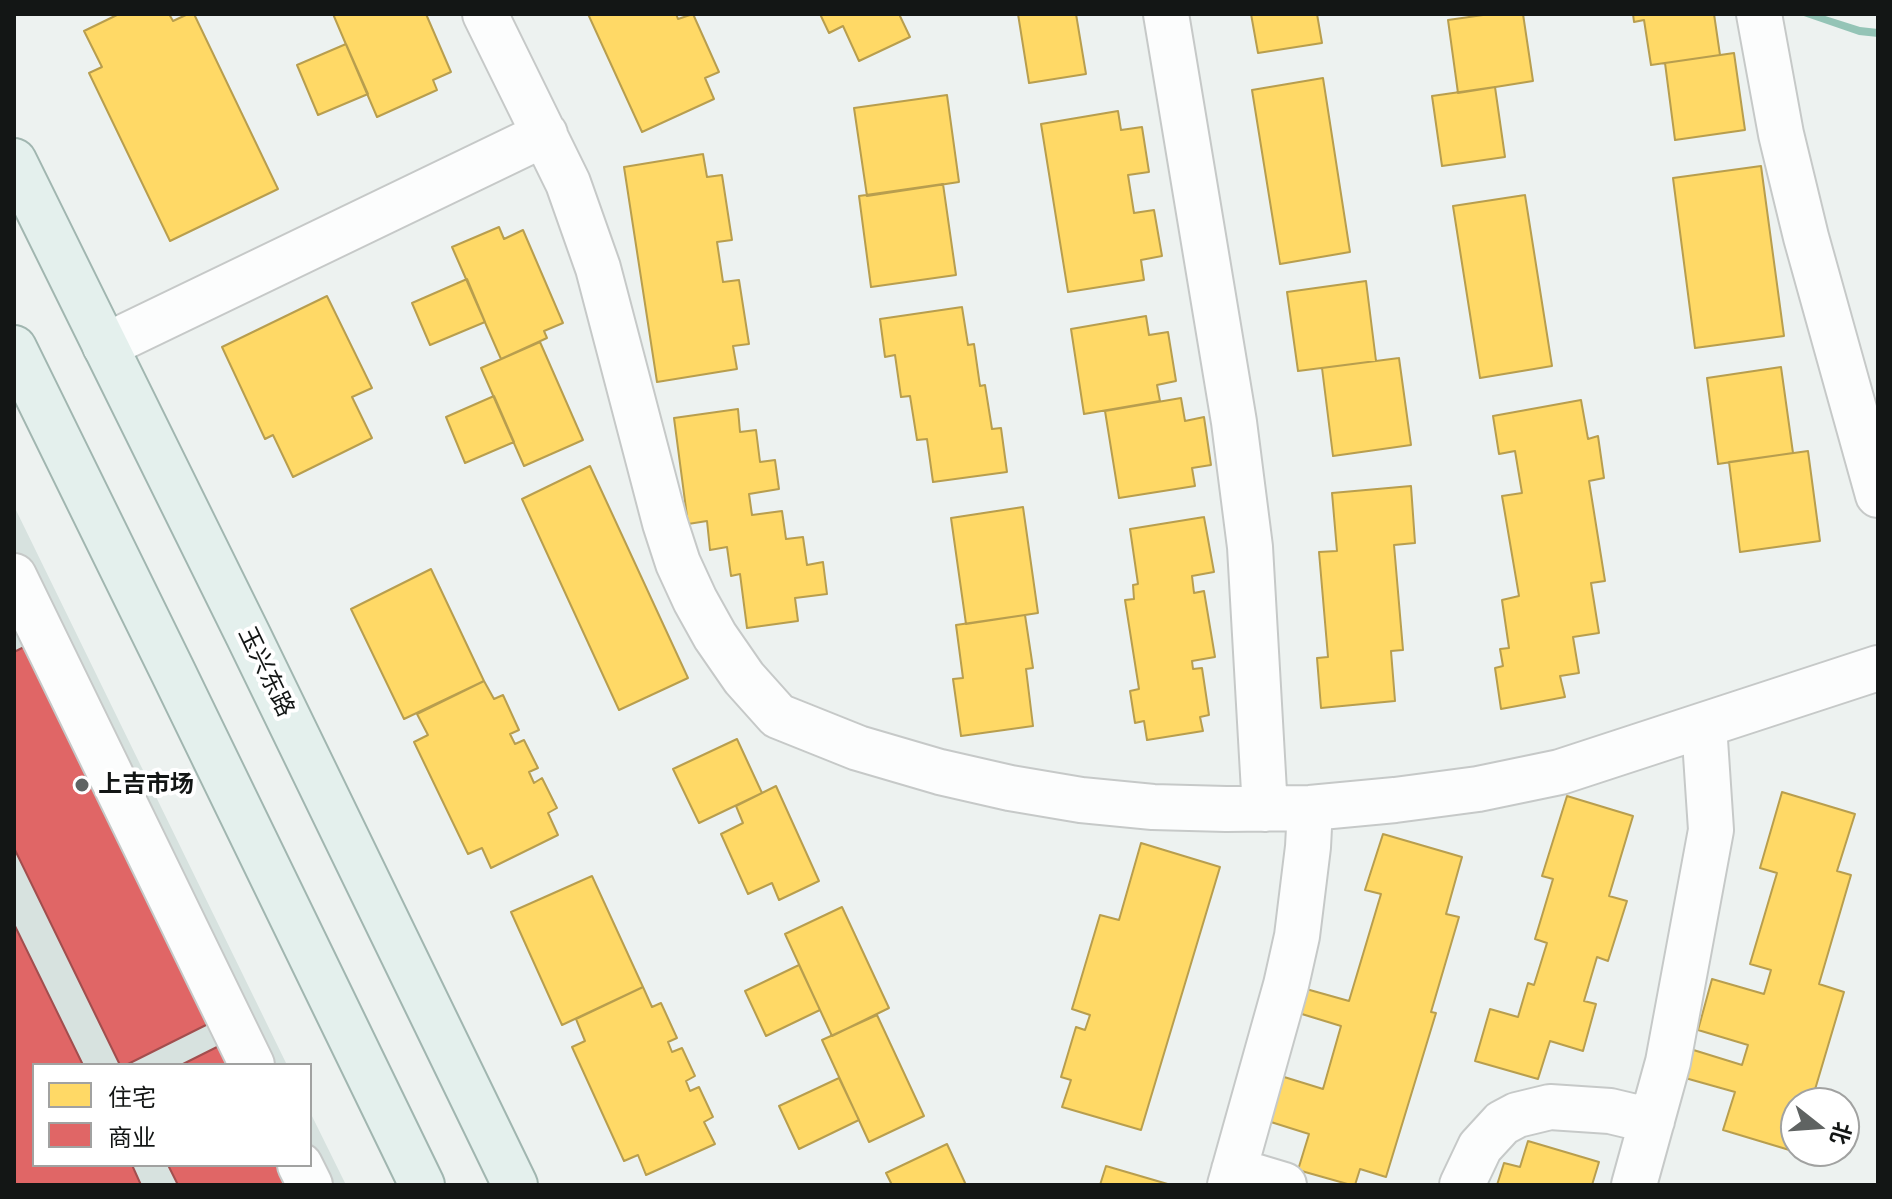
<!DOCTYPE html>
<html>
<head>
<meta charset="utf-8">
<style>
	body { margin:0 }
	#map { position:relative; width:1892px; height:1199px; overflow:hidden; background:#edf2f0; font-family:Mulish,"Noto Sans SC",sans-serif }
	canvas { display:block }
	.frame { position:absolute; inset:0; border:16px solid #131615; pointer-events:none }
	.legend { position:absolute; left:32px; top:1063px; width:280px; height:104px; box-sizing:border-box; background:#fff; border:2px solid #a1a2a1; margin:0; padding:10px 14px; list-style:none; font-size:24px; color:#131615 }
	.legend li { display:flex; align-items:center; gap:16px; height:40px }
	.legend b { width:40px; border:2px solid #a1a2a1 }
	.north { position:absolute; left:1780px; top:1087px; width:80px; height:80px; box-sizing:border-box; background:#fff; border:2px solid #a1a2a1; border-radius:50%; rotate:107deg; font-size:22px; font-weight:700; line-height:32px; text-align:center; color:#131615 }
	.north::after { content:''; display:block; margin:auto; width:28px; height:36px; background:#5f6362; clip-path:polygon(50% 0,100% 100%,50% 72%,0 100%) }
</style>
</head>
<body>
<div id="map">
<canvas width="1892" height="1199"></canvas>
<div class="frame"></div>
<ul class="legend">
<li><b style="height:22px;background:#ffd966"></b>住宅</li>
<li><b style="height:22px;background:#e06666"></b>商业</li>
</ul>
<div class="north">北</div>
</div>
<script>
const ctx = document.querySelector('canvas').getContext('2d');
ctx.lineJoin = 'round';
function paint(path, color) { ctx.fillStyle = color; ctx.fill(path, 'evenodd'); }
const toPath = rows => new Path2D(rows.map(r => 'M' + r).join(''));
function trace(path, color, width, dash) { ctx.strokeStyle = color; ctx.lineWidth = width; ctx.lineCap = dash ? 'butt' : 'round'; ctx.setLineDash(dash || []); ctx.stroke(path); }
function drawText(font, color, halo, rows, align = 'center') {
  ctx.font = font + ' Mulish,"Noto Sans SC",sans-serif'; ctx.lineWidth = 8; ctx.setLineDash([]); ctx.textBaseline = 'middle'; ctx.strokeStyle = halo; ctx.fillStyle = color; for (const [text, x, y, turn = 0] of rows) {
    ctx.save(); ctx.translate(x, y); ctx.rotate((+turn || 0) * Math.PI / 180); ctx.textAlign = isNaN(turn) ? turn : align; if (halo) ctx.strokeText(text, 0, 0); ctx.fillText(text, 0, 0); ctx.restore();
  }
}
paint(toPath([
	[14,506,287,1065,34,1065,34,1165,310,1165,310,1112,346,1185,14,1185]
]), '#d7e2df');
paint(toPath([
	[1798,14,1819,14,1860,27,1878,29,1878,37,1859,35]
]), '#94c4b6');
const homes = toPath([
	[119,14,169,14,173,21,188,14,194,14,278,189,170,241,89,73,102,67,84,31,119,14],
	[333,14,426,14,451,72,433,80,437,90,377,117,333,14],
	[588,14,676,14,678,19,693,14,719,72,705,78,714,99,642,132,588,14],
	[820,14,899,14,910,37,859,61,843,26,829,33,820,14],
	[1018,14,1076,14,1086,74,1029,83,1018,14],
	[1251,14,1317,14,1322,43,1258,53,1251,14],
	[1490,14,1523,14,1533,81,1458,93,1448,20,1490,14],
	[1633,14,1714,14,1720,55,1651,65,1644,20,1634,22,1633,14],
	[346,44,368,94,318,115,297,65,346,44],
	[1734,53,1745,130,1675,140,1665,63,1734,53],
	[1323,78,1350,252,1280,264,1252,90,1323,78],
	[1495,87,1505,157,1442,166,1432,96,1495,87],
	[947,95,959,182,867,196,854,108,947,95],
	[1118,111,1121,130,1142,127,1149,172,1128,175,1134,213,1154,210,1162,256,1141,260,1144,280,1068,292,1041,124,1118,111],
	[703,154,707,177,722,175,732,240,717,242,723,282,739,280,749,344,733,346,737,369,657,382,624,167,703,154],
	[1761,166,1784,336,1695,348,1673,178,1761,166],
	[943,184,956,275,871,287,859,196,943,184],
	[1525,195,1552,366,1480,378,1453,206,1525,195],
	[499,227,504,239,523,230,563,323,544,331,547,338,501,359,452,247,499,227],
	[467,279,485,322,430,345,412,303,467,279],
	[1366,281,1376,361,1298,371,1287,292,1366,281],
	[327,296,372,388,352,397,372,438,293,477,273,435,265,439,222,347,327,296],
	[962,307,968,345,974,344,980,386,985,385,992,429,1001,428,1007,472,933,482,927,439,917,440,910,396,901,397,895,355,885,357,880,319,962,307],
	[1146,316,1149,335,1168,332,1176,381,1157,385,1160,401,1084,414,1071,329,1146,316],
	[540,342,583,440,524,466,481,368,540,342],
	[1399,358,1411,445,1333,456,1322,368,1399,358],
	[1781,367,1793,453,1718,464,1707,378,1781,367],
	[494,396,514,442,465,463,446,417,494,396],
	[1181,398,1185,421,1204,417,1211,465,1192,468,1195,486,1119,498,1105,411,1181,398],
	[1581,400,1588,439,1598,436,1604,478,1589,481,1605,581,1591,583,1599,633,1573,637,1579,673,1560,676,1565,697,1501,709,1495,668,1503,666,1500,649,1509,648,1502,600,1519,596,1502,496,1522,493,1515,451,1499,454,1493,416,1581,400],
	[738,409,740,432,756,430,760,462,775,460,779,489,749,494,752,515,782,511,786,539,803,537,807,565,823,562,827,594,795,598,798,621,747,628,740,574,731,576,727,547,710,550,707,521,688,524,674,418,738,409],
	[1808,451,1820,541,1740,552,1729,462,1808,451],
	[590,466,688,678,619,710,522,499,590,466],
	[1411,486,1415,543,1394,545,1403,650,1391,651,1395,701,1321,708,1317,658,1328,657,1319,552,1337,551,1332,493,1411,486],
	[1023,507,1038,613,966,624,951,518,1023,507],
	[1204,517,1214,572,1192,576,1194,593,1204,591,1215,657,1192,661,1193,669,1202,668,1209,715,1200,717,1203,731,1147,740,1144,721,1135,723,1130,691,1139,689,1125,600,1134,599,1133,585,1138,584,1130,529,1204,517],
	[431,569,484,681,404,719,351,609,431,569],
	[1025,615,1033,668,1026,669,1033,726,961,736,953,679,963,678,956,625,1025,615],
	[484,681,494,699,503,695,519,730,510,734,515,744,524,740,538,768,529,772,534,783,542,778,557,808,548,813,558,835,491,868,482,848,468,854,414,742,428,735,417,714,484,681],
	[737,739,762,793,699,823,673,769,737,739],
	[776,786,819,881,779,900,772,883,748,894,721,834,743,823,736,806,776,786],
	[1782,792,1855,814,1837,871,1851,875,1819,984,1844,992,1811,1103,1796,1103,1796,1152,1723,1130,1735,1092,1678,1076,1687,1048,1742,1065,1748,1045,1698,1030,1712,979,1764,994,1771,970,1750,964,1777,873,1760,868,1782,792],
	[1567,796,1633,816,1609,896,1627,901,1608,961,1597,957,1584,1001,1596,1004,1583,1051,1550,1041,1538,1079,1475,1061,1490,1009,1518,1017,1528,983,1534,985,1547,943,1535,939,1553,879,1542,876,1567,796],
	[1383,834,1462,857,1446,914,1459,917,1431,1012,1436,1013,1386,1177,1360,1169,1355,1185,1351,1185,1298,1170,1309,1134,1255,1117,1268,1072,1323,1089,1341,1026,1292,1011,1299,987,1349,1001,1381,894,1365,890,1383,834],
	[1141,843,1220,867,1141,1130,1062,1107,1071,1080,1061,1077,1076,1027,1085,1030,1090,1015,1072,1009,1100,915,1119,920,1141,843],
	[592,876,643,987,562,1025,511,912,592,876],
	[842,907,889,1008,832,1036,785,934,842,907],
	[799,965,820,1010,766,1036,745,991,799,965],
	[643,987,652,1007,661,1003,677,1038,668,1042,672,1052,682,1048,695,1076,686,1081,690,1091,699,1087,713,1117,704,1122,715,1144,646,1175,638,1155,624,1161,572,1047,585,1041,576,1019,643,987],
	[877,1015,924,1116,869,1142,822,1040,877,1015],
	[839,1078,859,1120,799,1149,779,1106,839,1078],
	[1528,1141,1599,1162,1592,1185,1497,1185,1504,1163,1520,1167,1528,1141],
	[947,1144,966,1185,892,1185,886,1173,947,1144],
	[1106,1166,1171,1185,1100,1185,1106,1166]
]);
paint(homes, '#ffd966');
trace(homes, '#b89e4e', 2);
const shops = toPath([
	[32,643,216,1020,126,1065,120,1065,14,848,14,652,32,643],
	[14,924,83,1065,34,1065,34,1165,132,1165,141,1185,14,1185,14,924],
	[227,1042,238,1065,181,1065,227,1042],
	[168,1165,287,1165,296,1185,178,1185,168,1165]
]);
paint(shops, '#e06666');
trace(shops, '#a24e4e', 2);
const minor = toPath([
	[485,14,568,183,598,268,665,523,678,563,695,600,715,636,744,678,778,716,858,748,940,772,1010,788,1081,800,1153,807,1226,809,1310,808,1395,800,1478,789,1560,772,1878,668],
	[1166,14,1234,422,1250,547,1265,809],
	[1759,14,1781,134,1806,237,1878,495],
	[105,346,545,134],
	[14,576,252,1065],
	[300,1165,310,1185],
	[1234,1170,1284,1185],
	[1230,1185,1286,985,1297,936,1308,847,1310,808],
	[1462,1185,1480,1147,1502,1123,1517,1115,1550,1107,1610,1111,1652,1121],
	[1634,1185,1668,1062,1711,830,1704,725]
]);
const major = toPath([
	[14,161,248,635,515,1185],
	[14,348,173,672,422,1185]
]);
trace(minor, '#c6c9c8', 48);
trace(major, '#a1b6b0', 48);
trace(minor, '#fcfdfd', 44);
trace(major, '#e4f0ed', 44);
for (const [x, y, r, color] of [
	[82,785,8,"#5f6362"]
]) { const dot = new Path2D(); dot.arc(x, y, r, 0, 2 * Math.PI); ctx.fillStyle = color; ctx.fill(dot); trace(dot, '#fff', 3); }
drawText('24px', '#131615', '#fff', [
	["玉兴东路",266,672,64]
]);
drawText('bold 24px', '#131615', '#fff', [
	["上吉市场",98,785]
], 'left');
</script>
</body>
</html>
